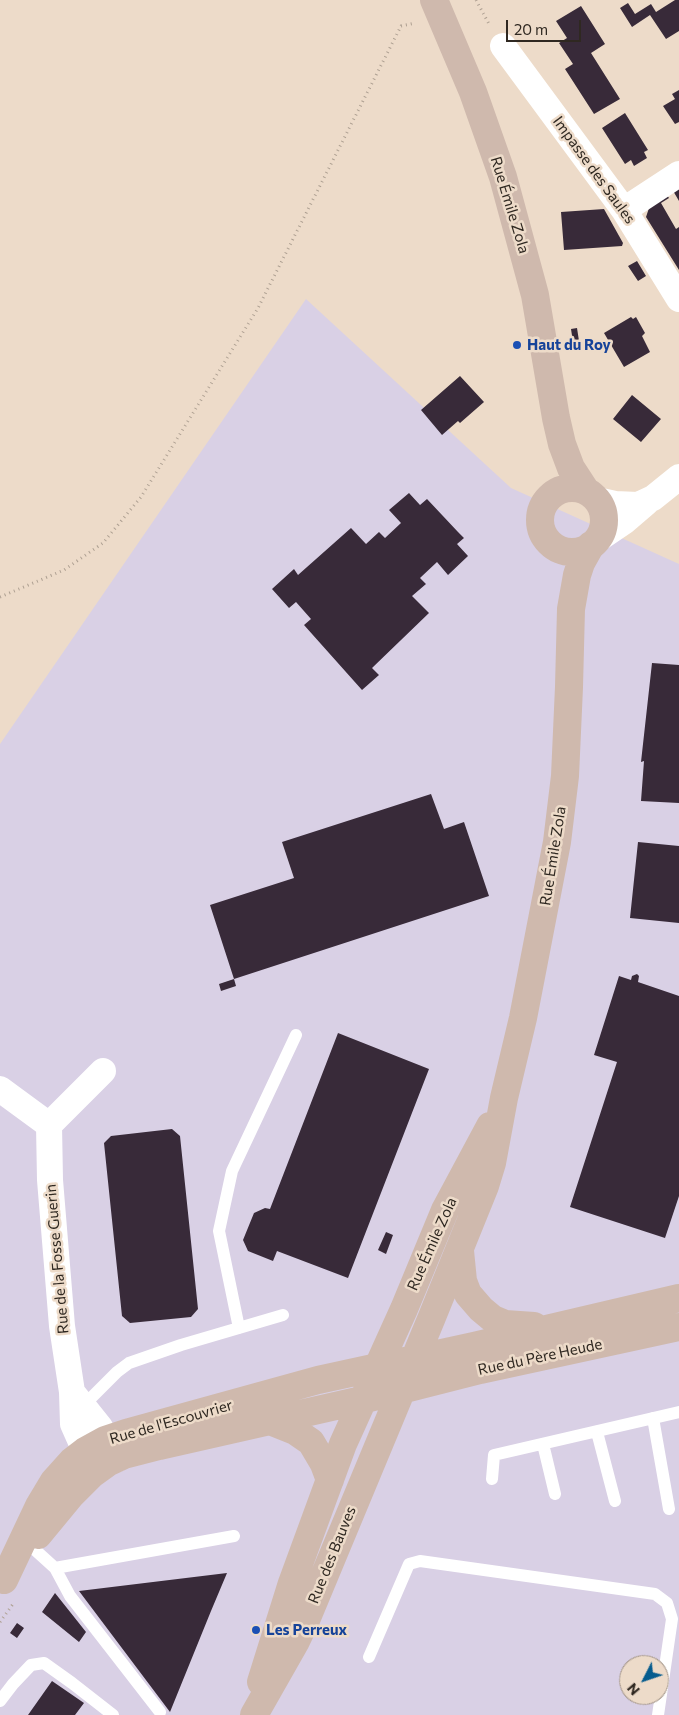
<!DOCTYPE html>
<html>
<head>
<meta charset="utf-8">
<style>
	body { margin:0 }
	#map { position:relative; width:679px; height:1715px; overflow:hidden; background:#eddbc9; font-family:Commissioner,sans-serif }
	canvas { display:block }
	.north { position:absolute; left:619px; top:1655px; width:50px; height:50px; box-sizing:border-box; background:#eddbc9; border:1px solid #a19386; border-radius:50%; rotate:229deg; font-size:14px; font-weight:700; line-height:20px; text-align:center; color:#2f2821 }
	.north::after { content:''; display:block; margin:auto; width:18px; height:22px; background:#065c8e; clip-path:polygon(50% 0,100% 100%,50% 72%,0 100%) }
	.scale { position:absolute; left:506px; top:20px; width:75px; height:22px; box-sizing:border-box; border:2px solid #2f2821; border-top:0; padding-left:6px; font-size:15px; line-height:18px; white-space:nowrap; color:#2f2821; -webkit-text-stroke:4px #eddbc9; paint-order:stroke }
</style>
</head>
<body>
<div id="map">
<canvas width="679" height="1715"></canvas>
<div class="north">N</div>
<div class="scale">20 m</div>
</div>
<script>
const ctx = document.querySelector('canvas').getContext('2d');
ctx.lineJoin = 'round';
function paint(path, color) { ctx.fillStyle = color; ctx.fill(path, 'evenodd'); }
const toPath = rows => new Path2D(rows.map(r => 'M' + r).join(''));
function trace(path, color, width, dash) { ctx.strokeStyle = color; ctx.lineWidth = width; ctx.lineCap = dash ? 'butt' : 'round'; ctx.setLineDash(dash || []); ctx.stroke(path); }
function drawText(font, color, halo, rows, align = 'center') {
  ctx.font = font + ' Commissioner,sans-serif'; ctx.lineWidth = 5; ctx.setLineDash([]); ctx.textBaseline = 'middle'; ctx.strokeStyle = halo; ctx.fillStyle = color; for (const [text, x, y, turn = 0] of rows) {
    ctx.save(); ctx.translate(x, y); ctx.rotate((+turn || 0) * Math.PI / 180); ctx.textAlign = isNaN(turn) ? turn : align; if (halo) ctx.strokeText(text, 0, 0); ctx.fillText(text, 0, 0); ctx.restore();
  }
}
paint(toPath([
	[306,299,511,488,679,564,679,1715,0,1715,0,744],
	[629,1665,659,1665,659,1695,629,1695]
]), '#d9d0e5');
paint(toPath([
	[675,0,679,0,679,31,666,39,650,15,632,27,620,8,628,3,635,14,651,4,656,12],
	[581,6,605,44,591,53,620,99,594,114,565,69,573,64,559,43,567,38,556,21],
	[679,90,679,122,675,124,663,106,675,99,672,94],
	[625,113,648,150,644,152,647,158,634,166,631,160,625,164,602,128],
	[679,184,679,201,672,189],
	[665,192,669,198,661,203,676,229,679,227,679,270,646,217,651,202],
	[604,209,623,243,622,246,564,250,561,212],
	[637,261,646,276,638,281,628,266],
	[631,317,633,319,636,317,645,333,642,336,650,352,624,367,604,333],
	[577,328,579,341,573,342,571,329],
	[460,376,484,402,460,423,458,421,442,435,421,410],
	[632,395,661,419,641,442,613,419],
	[409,493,420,505,427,499,458,532,464,538,457,544,468,556,448,575,437,562,420,578,426,584,412,596,429,613,372,668,379,675,362,690,304,625,311,619,296,602,289,608,272,589,294,569,298,575,351,528,366,544,379,532,385,538,401,523,389,510],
	[652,663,679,665,679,803,641,801,644,761,641,762],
	[431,794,444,829,464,822,489,896,234,979,210,905,294,878,282,842],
	[638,842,679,846,679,923,630,918],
	[637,974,639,976,638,982,679,996,679,1196,665,1238,570,1207,617,1062,594,1055,619,976,631,980,632,976],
	[234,979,236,986,221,991,219,984],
	[338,1033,429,1069,348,1278,277,1251,273,1261,248,1251,243,1240,254,1213,265,1208,270,1209],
	[172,1129,180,1136,198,1309,191,1317,130,1323,122,1316,104,1143,111,1136],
	[386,1232,393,1235,386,1254,378,1250],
	[227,1573,211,1611,170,1712,79,1591],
	[55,1593,86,1632,79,1642,42,1612],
	[17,1623,24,1628,17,1638,10,1633],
	[52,1681,84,1703,75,1715,28,1715]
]), '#382a39');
trace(toPath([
	[476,0,489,24],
	[0,597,64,570,103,543,141,497,258,308,401,26,415,23],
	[0,1622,13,1604]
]), '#aea092', 3, [1, 4]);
trace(toPath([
	[239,1328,219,1231,232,1171,296,1035],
	[81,1408,117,1372,129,1363,181,1345,283,1315],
	[653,1418,669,1509],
	[597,1432,615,1501],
	[543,1444,555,1494],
	[492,1479,494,1455,679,1412],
	[23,1539,55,1568,234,1536],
	[55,1568,70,1596,160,1712],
	[369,1657,409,1564,420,1561,655,1594,667,1603,672,1619,658,1715],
	[0,1701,13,1684,31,1665,44,1663,72,1683,113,1715]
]), '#fff', 12);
trace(toPath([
	[503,46,624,210,679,299],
	[624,210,679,174],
	[597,500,615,504,638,505,653,498,679,477],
	[597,540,625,521,646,503],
	[0,1089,49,1125,50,1180,62,1326,72,1392,73,1424,85,1451,96,1469],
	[49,1125,103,1071],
	[72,1392,100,1427,117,1459]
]), '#fff', 26);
trace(toPath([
	[434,0,473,92,503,177,535,295,556,418,562,444,571,468,586,491],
	'540 520a32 32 0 1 1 64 0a32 32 0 1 1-64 0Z',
	[460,1251,463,1281,468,1294,481,1309,493,1319,505,1324,534,1326],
	[270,1421,295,1431,311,1442,324,1464,330,1480],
	[38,1535,71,1495,91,1475,109,1462,124,1455,159,1446,362,1400,480,1370,679,1327],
	[4,1580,39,1506,54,1481,72,1461,85,1451,105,1440,126,1433,318,1380,474,1346,679,1298],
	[261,1682,292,1583,343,1444,404,1309,445,1210,490,1126],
	[254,1715,296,1641,306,1620,432,1317,485,1186,492,1163,504,1098,523,1018,557,842,565,776,569,687,571,609,577,575,581,563,591,545]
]), '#cfb9ad', 28);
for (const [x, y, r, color] of [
	[517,345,5,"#1a4fb4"],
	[256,1630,5,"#1a4fb4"]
]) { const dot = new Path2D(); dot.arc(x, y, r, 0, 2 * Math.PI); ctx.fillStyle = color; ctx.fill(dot); trace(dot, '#eddbc9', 2); }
drawText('15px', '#2f2821', '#eddbc9', [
	["Impasse des Saules",594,170,54],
	["Rue Émile Zola",510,205,73],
	["Rue Émile Zola",553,856,-81],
	["Rue Émile Zola",432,1244,-66],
	["Rue de la Fosse Guerin",57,1259,-95],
	["Rue du Père Heude",540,1357,-12],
	["Rue de l'Escouvrier",171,1422,-16],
	["Rue des Bauves",332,1555,-68]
]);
drawText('bold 15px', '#164399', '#eddbc9', [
	["Haut du Roy",527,345],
	["Les Perreux",266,1630]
], 'left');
</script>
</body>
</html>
